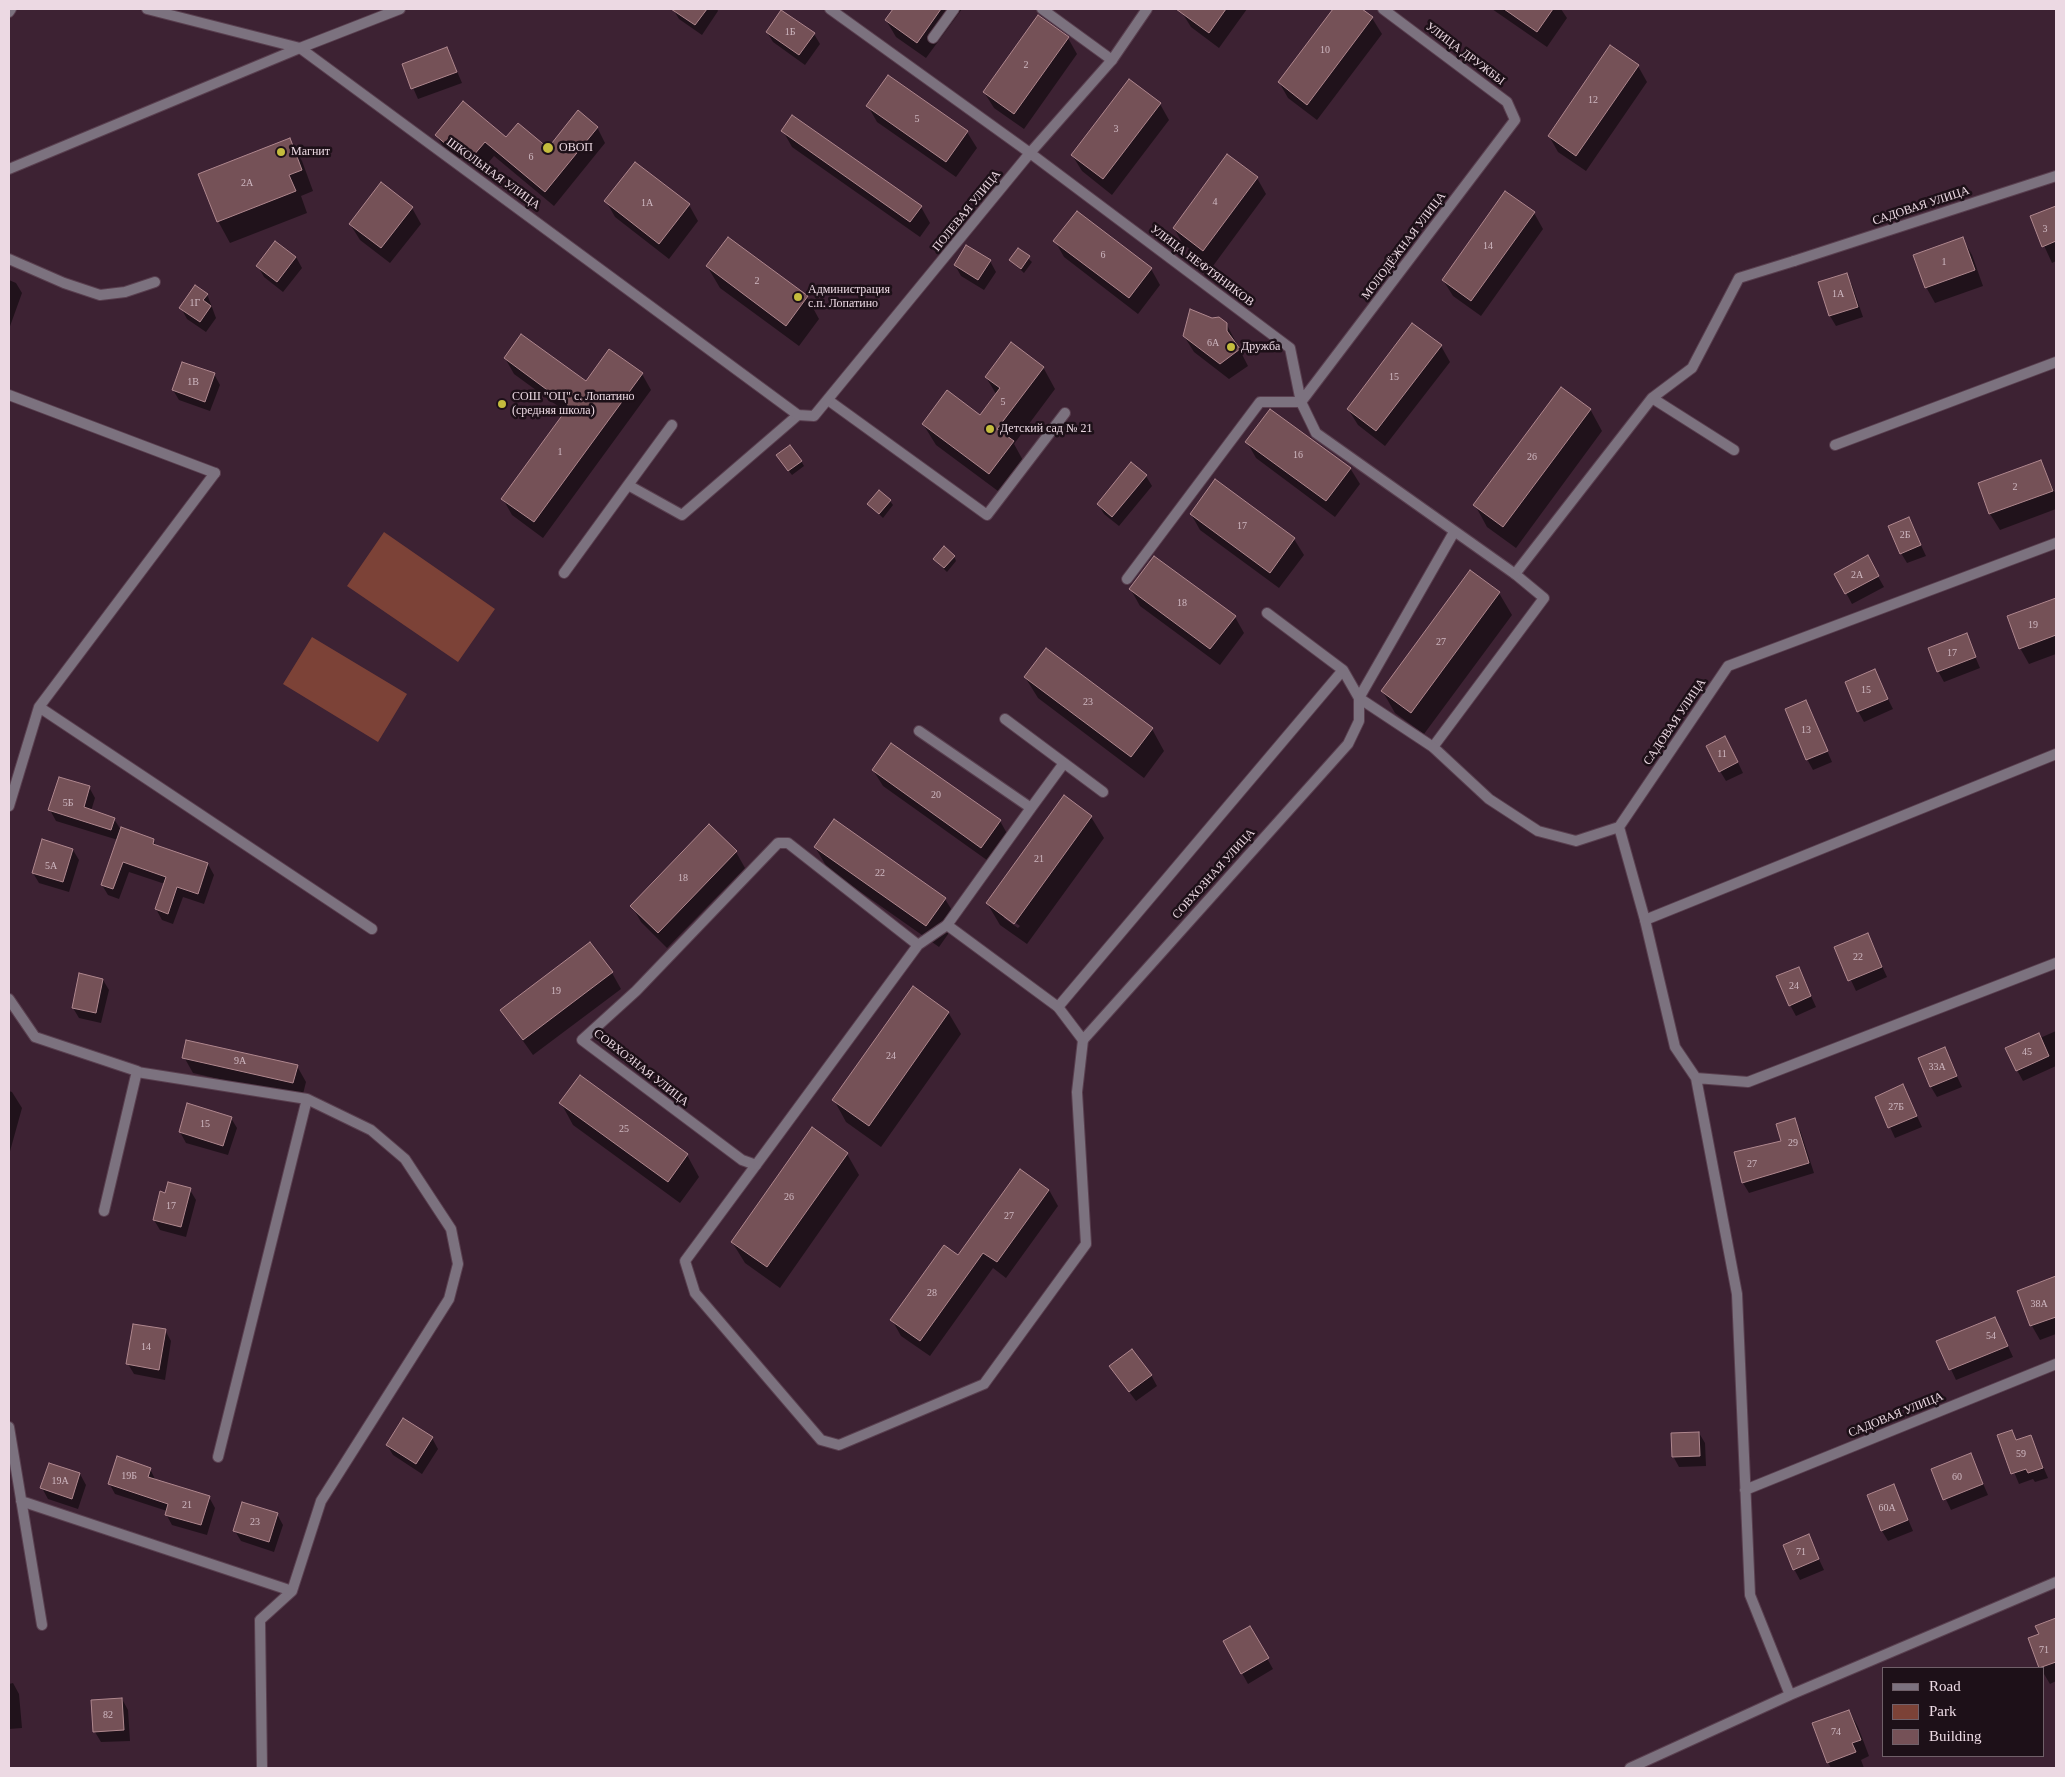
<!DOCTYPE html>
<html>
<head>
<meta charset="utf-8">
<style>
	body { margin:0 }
	#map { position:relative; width:2065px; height:1777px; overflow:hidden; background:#3d2233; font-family:Georgia,serif }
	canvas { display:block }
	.frame { position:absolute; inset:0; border:10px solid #ecd9e3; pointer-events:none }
	.legend { position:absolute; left:1882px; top:1667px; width:162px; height:90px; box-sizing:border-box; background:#1d1018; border:1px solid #706069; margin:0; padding:6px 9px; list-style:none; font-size:15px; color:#ecd9e3 }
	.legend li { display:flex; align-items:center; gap:10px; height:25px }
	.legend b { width:25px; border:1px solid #706069 }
</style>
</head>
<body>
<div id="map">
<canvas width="2065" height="1777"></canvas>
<div class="frame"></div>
<ul class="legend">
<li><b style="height:6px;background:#7c727f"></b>Road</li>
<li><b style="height:14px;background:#7c4237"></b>Park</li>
<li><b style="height:14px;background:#755157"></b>Building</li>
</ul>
</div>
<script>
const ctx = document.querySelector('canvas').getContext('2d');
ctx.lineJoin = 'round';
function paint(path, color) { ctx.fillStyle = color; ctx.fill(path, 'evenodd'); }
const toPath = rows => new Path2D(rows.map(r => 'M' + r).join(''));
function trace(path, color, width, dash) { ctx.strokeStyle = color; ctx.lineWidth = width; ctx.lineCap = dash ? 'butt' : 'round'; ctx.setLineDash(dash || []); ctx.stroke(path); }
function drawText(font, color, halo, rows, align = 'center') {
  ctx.font = font + ' Georgia,serif'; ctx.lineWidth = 5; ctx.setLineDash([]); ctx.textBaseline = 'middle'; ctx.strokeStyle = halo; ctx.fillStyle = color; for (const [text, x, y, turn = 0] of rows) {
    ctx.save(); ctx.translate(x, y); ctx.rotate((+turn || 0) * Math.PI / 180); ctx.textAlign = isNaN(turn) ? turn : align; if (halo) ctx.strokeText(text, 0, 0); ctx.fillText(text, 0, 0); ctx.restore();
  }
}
paint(toPath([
	[384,532,495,609,458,662,347,586],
	[312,637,407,694,378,742,283,684]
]), '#7c4237');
paint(toPath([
	[673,9,717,9,718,11,702,35,679,19],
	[895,9,962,9,926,58,896,37,886,20],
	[1183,9,1247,9,1219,48,1191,27,1181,11],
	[1334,9,1360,9,1372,18,1382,34,1317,120,1288,98,1279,82],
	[1492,9,1561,9,1567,18,1547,47],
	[767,32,814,34,820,44,805,65,773,42],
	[1068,38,1077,54,1024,129,994,108,984,92],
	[447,48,462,83,418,99,403,65],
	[1638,66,1647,82,1586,171,1558,152,1549,136],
	[889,77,967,132,977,148,956,177,877,122,868,106],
	[1129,81,1160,104,1169,120,1112,195,1082,171,1072,155],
	[597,127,605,143,554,206,494,156,482,170,463,154,458,161,445,150,436,135,506,139,548,150],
	[783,131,921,207,930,223,920,237,792,147],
	[289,140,302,161,313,191,301,196,307,213,230,243,218,221],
	[1257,178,1266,194,1213,266,1183,244,1174,228],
	[606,201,689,205,698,221,669,259,615,217],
	[2056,207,2056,261,2052,263,2031,217],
	[412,208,421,224,390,263,360,240,350,224],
	[1534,213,1543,229,1481,316,1453,296,1443,280],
	[1963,239,1972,255,1983,286,1935,303,1926,287],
	[1055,241,1151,269,1160,285,1138,314,1064,257],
	[1018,249,1032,262,1024,273,1010,260],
	[296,257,302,268,283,292,264,277,258,266],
	[990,261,996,272,984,290,961,276,955,265],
	[707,266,807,297,819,319,799,346,720,288],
	[1846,275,1852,285,1863,317,1836,326,1830,316],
	[9,280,16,283,22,293,9,329],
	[207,294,216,318,206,332,187,319,181,308],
	[1226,323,1248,366,1229,379,1194,352,1184,336],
	[1441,346,1450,362,1385,446,1358,425,1348,409],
	[610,350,642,374,651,390,543,538,512,515,503,499,566,412,514,374,505,358,586,383],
	[1043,367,1055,389,1014,444,1025,464,1002,494,936,445,923,424,980,416,996,394,986,377],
	[214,374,220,385,210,411,179,400,173,390],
	[1590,409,1602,431,1516,548,1487,527,1475,505],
	[1270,410,1350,468,1360,484,1335,517,1256,458,1247,442],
	[780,460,801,461,804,466,792,475],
	[2040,461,2056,495,2056,509,2000,530,1990,514,1979,484],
	[1146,476,1152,486,1119,526,1104,514,1098,504],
	[1215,481,1294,539,1304,555,1279,588,1200,530,1191,514],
	[890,501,893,505,883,518,869,504],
	[1908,518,1926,556,1907,563,1901,553],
	[954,556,956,561,947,572,934,559],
	[1867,557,1884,587,1852,604,1836,574],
	[1471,572,1499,593,1512,615,1424,734,1395,713,1383,692],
	[1131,590,1235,617,1244,633,1220,665,1140,606],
	[2056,599,2056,654,2029,664,2020,648,2009,617],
	[1966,635,1980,668,1944,682,1938,671],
	[1874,671,1893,709,1864,722,1858,711],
	[1025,677,1152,729,1164,751,1144,778,1038,698],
	[1806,702,1832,762,1813,770,1807,759],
	[1731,748,1743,773,1726,781,1720,771],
	[873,770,1000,821,1009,837,991,863,883,786],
	[89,787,95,798,91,811,114,819,121,830,153,840,157,847,208,864,214,875,204,904,183,897,173,924,162,920,156,909,165,884,129,872,119,899,108,895,102,885,118,840,56,821,50,810],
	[1091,817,1104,838,1027,944,1000,925,987,903],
	[1004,915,1020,926,1018,928,1004,918],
	[815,847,945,899,958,920,939,947,828,869],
	[73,850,79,860,69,892,39,883,33,873],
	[736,852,745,868,667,948,641,922,632,906],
	[1867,934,1887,977,1856,991,1836,948],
	[1798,968,1816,1007,1796,1016,1790,1005],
	[612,973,621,989,533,1055,501,1010],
	[103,980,109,990,101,1023,79,1018,73,1008],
	[948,1012,961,1034,881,1147,846,1122,834,1100],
	[2056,1031,2056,1066,2023,1081,2017,1070,2040,1038],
	[1944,1049,1962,1087,1937,1097,1931,1087],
	[184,1057,297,1066,306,1082,302,1098,193,1073],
	[1903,1086,1922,1127,1895,1138,1876,1097],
	[9,1091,12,1092,22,1108,9,1155],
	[561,1103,687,1155,699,1177,680,1203,573,1125],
	[231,1118,237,1128,228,1155,186,1143,180,1132],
	[1794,1119,1800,1130,1814,1173,1749,1193,1743,1183,1783,1142],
	[847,1154,859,1175,780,1288,745,1263,732,1242],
	[190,1190,196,1200,186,1237,160,1230,154,1220,166,1194],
	[1049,1190,1058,1206,1006,1278,993,1268,930,1356,901,1336,892,1320,958,1257],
	[2056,1277,2056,1334,2040,1340,2032,1326,2018,1291],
	[1995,1318,2013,1357,1956,1380,1938,1342],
	[165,1330,171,1341,165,1380,134,1374,128,1364],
	[1151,1375,1157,1386,1136,1401,1117,1376],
	[2012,1431,2017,1441,2030,1436,2048,1478,2035,1482,2033,1479,2019,1484,1999,1436],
	[1699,1433,1705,1443,1706,1466,1679,1467,1673,1456],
	[432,1438,438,1449,422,1474,393,1455,387,1445],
	[1970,1454,1988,1495,1951,1510,1932,1470],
	[50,1464,80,1474,86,1485,78,1509,48,1499,42,1488],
	[150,1469,156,1481,209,1497,215,1508,207,1535,172,1525,166,1514,167,1511,115,1494,109,1483],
	[1894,1486,1913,1531,1888,1541,1882,1531],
	[277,1514,283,1525,274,1552,241,1541,235,1531],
	[1808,1536,1824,1570,1800,1580,1794,1569],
	[2053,1621,2056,1625,2056,1681,2050,1684,2044,1674,2044,1668,2040,1668,2030,1639,2040,1635],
	[1250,1628,1273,1669,1248,1684,1224,1641],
	[13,1683,19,1694,22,1728,9,1729,9,1684],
	[122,1699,128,1710,130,1741,101,1742,95,1732,93,1701],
	[1849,1711,1858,1727,1869,1756,1861,1760,1864,1768,1831,1768,1828,1762]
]), '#0007');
const building = toPath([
	[671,9,707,9,695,25,671,9],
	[893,9,941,9,917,43,885,20,893,9],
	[1176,9,1226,9,1209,33,1176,9],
	[1333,9,1362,9,1373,17,1307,105,1278,82,1333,9],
	[1504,9,1553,9,1537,32,1504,9],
	[781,10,815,33,799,55,766,32,781,10],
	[1038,15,1069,37,1014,114,983,92,1038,15],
	[1610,45,1639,65,1576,156,1548,136,1610,45],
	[447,47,457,72,411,89,402,64,447,47],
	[888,75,968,131,946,162,866,106,888,75],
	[1129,79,1161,103,1103,179,1071,155,1129,79],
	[463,101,506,137,518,123,548,148,578,110,598,127,545,192,485,142,473,156,454,140,448,146,435,135,463,101],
	[792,115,922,206,910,222,781,131,792,115],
	[290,138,302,170,289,175,296,191,217,222,198,174,290,138],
	[1227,154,1258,177,1203,251,1173,228,1227,154],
	[635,162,690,204,659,244,604,201,635,162],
	[381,182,413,207,381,248,349,224,381,182],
	[1505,191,1535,212,1471,301,1442,280,1505,191],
	[2056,206,2056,241,2042,247,2030,216,2056,206],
	[1077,211,1152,268,1129,298,1053,241,1077,211],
	[728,237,808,296,786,326,706,266,728,237],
	[1963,237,1975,270,1925,288,1913,255,1963,237],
	[275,241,296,257,277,282,256,266,275,241],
	[966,245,991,260,978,280,954,265,966,245],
	[1018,248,1030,256,1021,269,1009,260,1018,248],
	[1847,273,1858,307,1829,316,1818,282,1847,273],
	[195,285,208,294,203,300,211,306,200,322,179,308,195,285],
	[1190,309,1212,318,1219,317,1227,323,1227,331,1240,349,1220,364,1183,336,1190,309],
	[1412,323,1442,345,1376,431,1347,409,1412,323],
	[521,334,586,381,609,349,643,373,534,522,501,499,569,406,504,358,521,334],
	[1011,342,1044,367,997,429,1014,441,989,474,922,424,947,390,980,415,1000,388,985,377,1011,342],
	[182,362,215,373,205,402,172,390,182,362],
	[1561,387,1591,409,1503,527,1473,505,1561,387],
	[1270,409,1351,468,1326,501,1245,442,1270,409],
	[790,445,802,461,788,471,776,455,790,445],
	[2041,460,2053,491,1989,514,1978,483,2041,460],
	[1131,462,1147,475,1112,517,1097,504,1131,462],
	[1215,479,1295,538,1270,573,1190,514,1215,479],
	[879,490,891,500,879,514,867,504,879,490],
	[1909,517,1921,545,1900,554,1888,526,1909,517],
	[944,546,955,556,944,568,933,559,944,546],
	[1868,555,1879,576,1845,594,1834,574,1868,555],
	[1154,556,1236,616,1210,649,1129,589,1154,556],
	[1470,570,1500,592,1411,713,1381,691,1470,570],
	[2056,598,2056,635,2019,649,2007,616,2056,598],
	[1967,633,1976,657,1937,672,1928,648,1967,633],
	[1046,648,1153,728,1131,757,1024,677,1046,648],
	[1875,669,1888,699,1857,712,1845,682,1875,669],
	[1806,700,1828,751,1806,760,1785,709,1806,700],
	[1725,736,1738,762,1719,772,1706,746,1725,736],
	[891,743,1001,820,981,848,872,770,891,743],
	[59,777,90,786,84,807,115,818,111,830,48,810,59,777],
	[1064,795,1092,816,1014,924,986,903,1064,795],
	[834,819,946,898,926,926,814,847,834,819],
	[709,824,737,851,658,933,630,906,709,824],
	[121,827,154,839,153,844,208,863,198,894,177,887,168,914,155,909,166,877,123,862,113,889,101,885,121,827],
	[42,839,73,849,63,882,32,873,42,839],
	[1868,933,1882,967,1848,981,1834,947,1868,933],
	[590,942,613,972,523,1040,500,1010,590,942],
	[1799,967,1811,996,1789,1006,1776,976,1799,967],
	[79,973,103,979,96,1013,72,1008,79,973],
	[913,986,949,1012,869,1126,832,1100,913,986],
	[2039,1033,2049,1056,2016,1071,2005,1048,2039,1033],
	[186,1040,298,1065,293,1083,182,1058,186,1040],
	[1945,1047,1957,1076,1930,1087,1918,1058,1945,1047],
	[580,1075,688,1154,668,1182,559,1103,580,1075],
	[1903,1084,1917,1116,1888,1128,1875,1097,1903,1084],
	[187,1103,232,1117,223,1146,179,1132,187,1103],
	[1795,1118,1809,1163,1742,1183,1734,1152,1781,1141,1776,1124,1795,1118],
	[812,1127,848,1153,767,1267,731,1242,812,1127],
	[1020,1169,1049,1190,997,1262,983,1253,920,1341,890,1320,944,1245,958,1255,1020,1169],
	[168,1182,191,1188,181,1227,153,1220,160,1191,165,1193,168,1182],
	[2056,1276,2056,1317,2030,1326,2017,1291,2056,1276],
	[1995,1317,2008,1346,1949,1370,1936,1341,1995,1317],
	[133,1324,166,1329,159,1370,126,1364,133,1324],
	[1132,1349,1152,1375,1129,1392,1109,1366,1132,1349],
	[403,1418,433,1437,416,1464,386,1445,403,1418],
	[2012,1430,2016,1440,2031,1435,2043,1468,2028,1473,2026,1469,2011,1474,1997,1435,2012,1430],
	[1699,1432,1700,1456,1672,1457,1671,1433,1699,1432],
	[1971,1453,1983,1484,1943,1500,1931,1469,1971,1453],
	[117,1456,151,1468,148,1477,210,1496,201,1525,165,1515,168,1504,108,1484,117,1456],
	[49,1463,80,1473,72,1499,40,1488,49,1463],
	[1894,1484,1908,1520,1881,1531,1867,1495,1894,1484],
	[242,1502,278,1513,269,1542,233,1531,242,1502],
	[1809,1534,1819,1559,1793,1570,1783,1545,1809,1534],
	[2056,1618,2056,1662,2039,1668,2028,1638,2039,1634,2035,1626,2056,1618],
	[1250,1626,1269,1658,1241,1674,1223,1641,1250,1626],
	[122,1698,124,1730,93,1732,91,1700,122,1698],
	[1849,1710,1861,1740,1852,1743,1856,1752,1827,1763,1812,1723,1849,1710]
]);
paint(building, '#755157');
trace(building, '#af878e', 1);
const service = toPath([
	[1042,9,1112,60],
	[933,38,954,9],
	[9,259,64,283,100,295,125,292,155,282],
	[9,395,215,473],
	[1652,398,1692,368,1739,278,1794,261],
	[828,400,987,515,1065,413],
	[1835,445,2056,362],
	[628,485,672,425],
	[564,573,628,485,682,515,798,415],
	[1127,579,1260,402,1301,402],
	[1267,613,1343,670,1359,698],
	[1005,719,1103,792],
	[919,731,1031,808,947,925],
	[1433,747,1544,598,1515,574,1652,398,1734,450],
	[1031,808,1064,763],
	[1645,920,2056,754],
	[1058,1007,1343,670],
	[137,1072,307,1099,371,1130,405,1159,451,1229,458,1264,449,1299,321,1501,292,1591,260,1620,262,1768],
	[756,1165,685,1261,695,1293,821,1440,839,1445,984,1384,1086,1244,1077,1092,1083,1040],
	[9,1427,42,1625],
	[218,1457,307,1099],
	[21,1501,292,1591]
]);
const minor = toPath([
	[147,9,300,48,798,415,814,416,1030,153,1112,60,1147,9],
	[830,9,1030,153,1290,348,1301,402,1316,433,1515,574],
	[9,12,11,9],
	[1794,261,2056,176],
	[1301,402,1515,120,1507,102,1383,9],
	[1359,698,1433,747,1489,799,1538,831,1576,841,1619,827,1728,666,2056,543],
	[39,707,372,929],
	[9,806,39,707,215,473],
	[1619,827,1645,920,1675,1047,1696,1078,1748,1082,2056,963],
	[918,945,756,1165,742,1160,582,1040,636,991,778,843,788,843,918,945,947,925,1058,1007,1083,1040,1348,744,1359,721,1359,698,1454,532],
	[9,999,35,1037,137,1071,104,1211],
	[1745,1490,2056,1364],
	[1790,1695,2056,1582],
	[1630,1768,1790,1695,1750,1595,1737,1294,1696,1078]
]);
const tertiary = toPath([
	[9,169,300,48,400,9]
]);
trace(service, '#593f4f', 12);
trace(minor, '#593f4f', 12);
trace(tertiary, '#593f4f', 12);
trace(service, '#7c727f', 10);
trace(minor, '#7c727f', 10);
trace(tertiary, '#7c727f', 10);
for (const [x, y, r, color] of [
	[548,148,6,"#c4bc3d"],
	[281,152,5,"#c4bc3d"],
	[798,297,5,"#c4bc3d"],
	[1231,347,5,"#c4bc3d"],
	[502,404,5,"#c4bc3d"],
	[990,429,5,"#c4bc3d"]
]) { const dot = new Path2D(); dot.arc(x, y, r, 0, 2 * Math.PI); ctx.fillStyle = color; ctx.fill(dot); trace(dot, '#1d1018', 2); }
drawText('10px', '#ceb7c0', null, [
	["1Б",790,32],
	["10",1325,50],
	["2",1026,65],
	["12",1593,100],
	["5",917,119],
	["3",1116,129],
	["6",531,157],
	["2А",247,183],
	["4",1215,202],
	["1А",647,203],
	["3",2045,229],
	["14",1488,246],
	["6",1103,255],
	["1",1944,262],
	["2",757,281],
	["1А",1838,294],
	["1Г",195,303],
	["6А",1213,343],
	["15",1394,377],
	["1В",193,382],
	["5",1003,402],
	["1",560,452],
	["16",1298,455],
	["26",1532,457],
	["2",2015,487],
	["17",1242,526],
	["2Б",1905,535],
	["2А",1857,575],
	["18",1182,603],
	["19",2033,625],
	["27",1441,642],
	["17",1952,653],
	["15",1866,690],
	["23",1088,702],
	["13",1806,730],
	["11",1722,754],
	["20",936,795],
	["5Б",68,803],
	["21",1039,859],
	["5А",51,866],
	["22",880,873],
	["18",683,878],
	["22",1858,957],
	["24",1794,986],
	["19",556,991],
	["45",2027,1052],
	["24",891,1056],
	["9А",240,1061],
	["33А",1937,1067],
	["27Б",1896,1107],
	["15",205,1124],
	["25",624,1129],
	["29",1793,1143],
	["27",1752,1164],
	["26",789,1197],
	["17",171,1206],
	["27",1009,1216],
	["28",932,1293],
	["38А",2039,1304],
	["54",1991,1336],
	["14",146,1347],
	["59",2021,1454],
	["19Б",129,1476],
	["60",1957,1477],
	["19А",60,1481],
	["21",187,1505],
	["60А",1887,1508],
	["23",255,1522],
	["71",1801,1552],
	["71",2044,1650],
	["82",108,1715],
	["74",1836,1732]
]);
drawText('12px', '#ecd9e3', '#1d1018', [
	["УЛИЦА ДРУЖБЫ",1465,54,37],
	["ШКОЛЬНАЯ УЛИЦА",493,174,36],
	["САДОВАЯ УЛИЦА",1921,206,-18],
	["ПОЛЕВАЯ УЛИЦА",967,211,-51],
	["МОЛОДЁЖНАЯ УЛИЦА",1404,246,-53],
	["УЛИЦА НЕФТЯНИКОВ",1202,266,37],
	["САДОВАЯ УЛИЦА",1675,722,-56],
	["СОВХОЗНАЯ УЛИЦА",1214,874,-48],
	["СОВХОЗНАЯ УЛИЦА",641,1068,38],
	["САДОВАЯ УЛИЦА",1896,1415,-22]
]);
drawText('12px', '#ecd9e3', '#1d1018', [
	["ОВОП",559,148],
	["Магнит",291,152],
	["Администрация",808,290],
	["с.п. Лопатино",808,304],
	["Дружба",1241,347],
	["СОШ \"ОЦ\" с. Лопатино",512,397],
	["(средняя школа)",512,411],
	["Детский сад № 21",1000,429]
], 'left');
</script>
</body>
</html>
